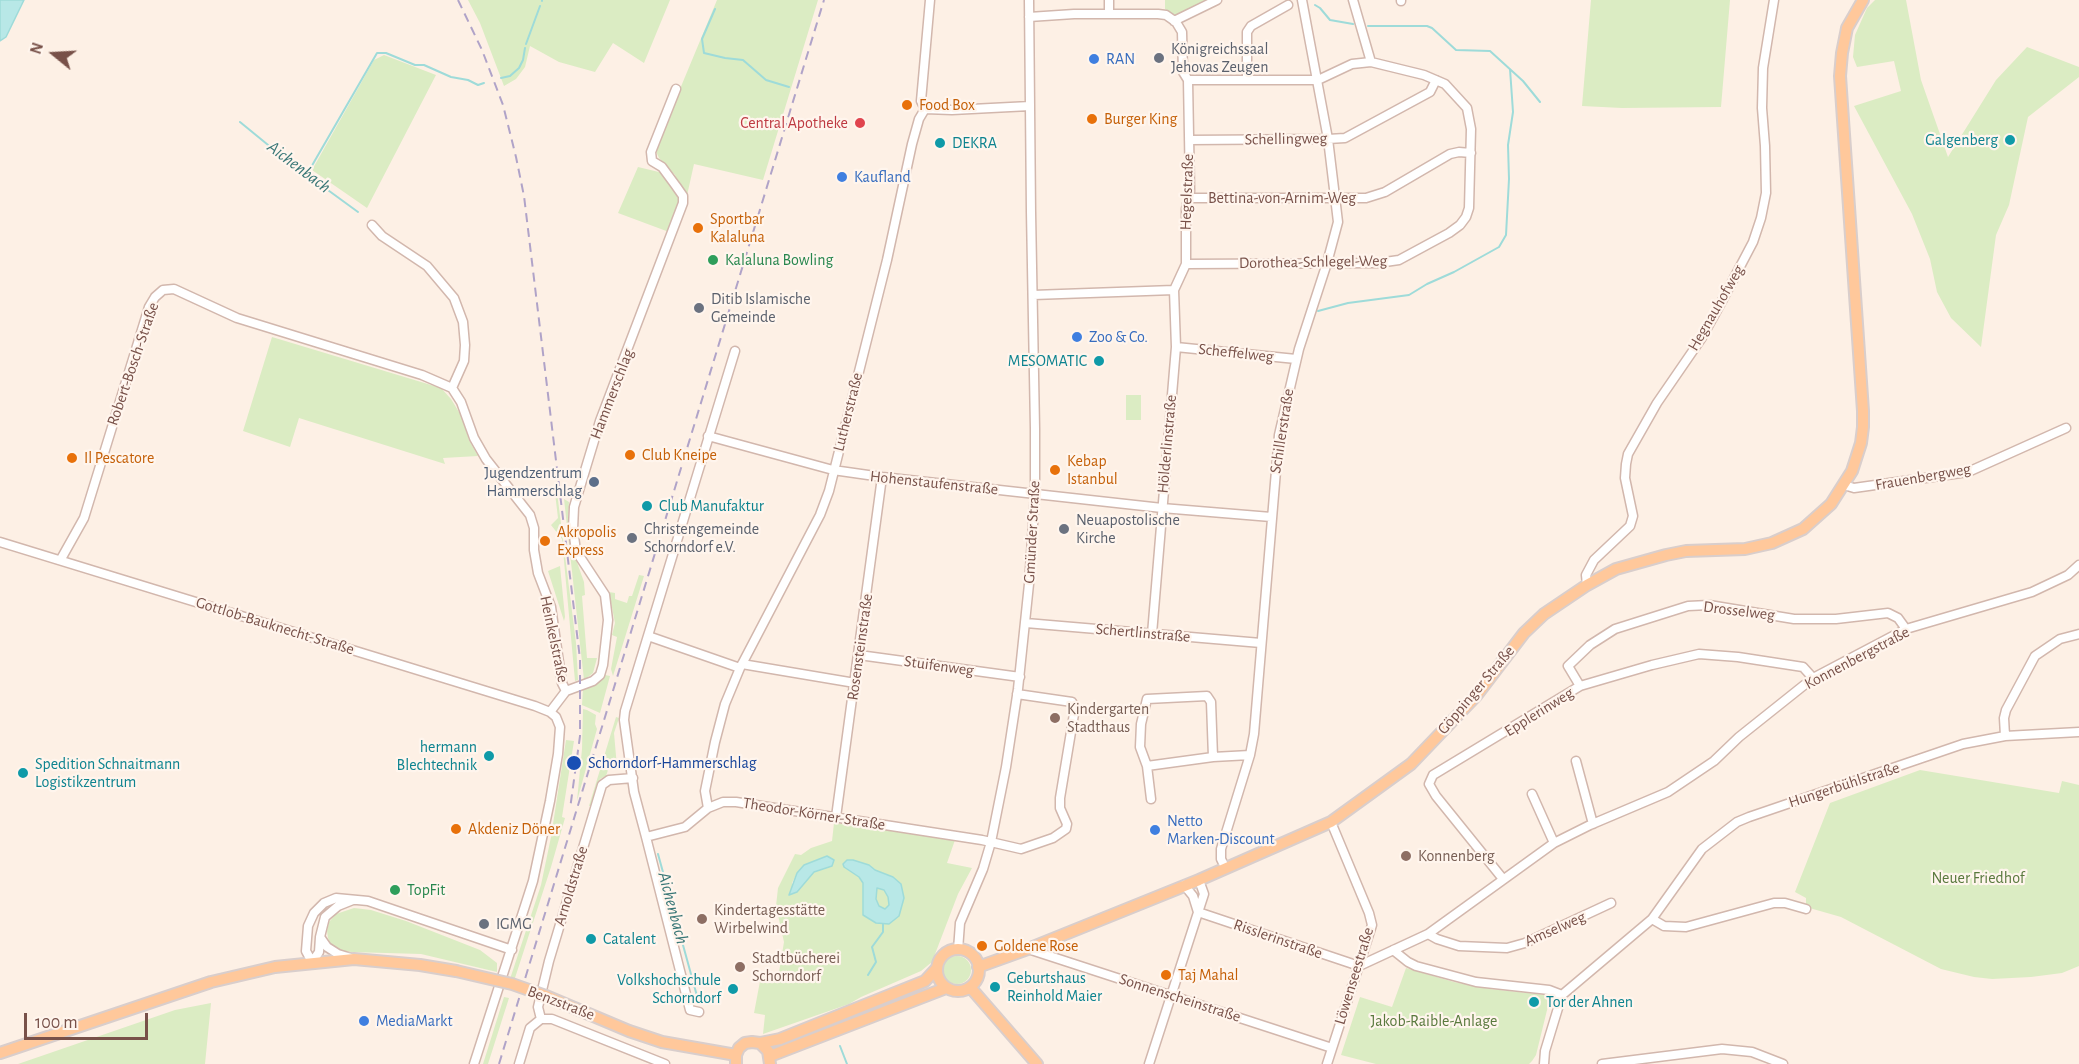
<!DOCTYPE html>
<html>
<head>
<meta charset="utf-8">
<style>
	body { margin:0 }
	#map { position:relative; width:2079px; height:1064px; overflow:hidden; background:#fdf0e5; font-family:"Alegreya Sans",sans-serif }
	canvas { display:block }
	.north { position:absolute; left:24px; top:24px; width:60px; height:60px; -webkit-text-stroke:4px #fff5ed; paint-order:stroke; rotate:288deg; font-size:16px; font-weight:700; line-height:24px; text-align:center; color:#785149 }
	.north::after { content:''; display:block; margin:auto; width:21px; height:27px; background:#785149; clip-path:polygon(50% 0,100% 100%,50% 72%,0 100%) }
	.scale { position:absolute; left:24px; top:1013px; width:124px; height:27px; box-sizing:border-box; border:3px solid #785149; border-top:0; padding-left:8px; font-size:18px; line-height:21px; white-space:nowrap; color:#785149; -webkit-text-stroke:4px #fff5ed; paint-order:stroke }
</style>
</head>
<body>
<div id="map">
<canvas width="2079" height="1064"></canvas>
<div class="north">N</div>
<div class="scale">100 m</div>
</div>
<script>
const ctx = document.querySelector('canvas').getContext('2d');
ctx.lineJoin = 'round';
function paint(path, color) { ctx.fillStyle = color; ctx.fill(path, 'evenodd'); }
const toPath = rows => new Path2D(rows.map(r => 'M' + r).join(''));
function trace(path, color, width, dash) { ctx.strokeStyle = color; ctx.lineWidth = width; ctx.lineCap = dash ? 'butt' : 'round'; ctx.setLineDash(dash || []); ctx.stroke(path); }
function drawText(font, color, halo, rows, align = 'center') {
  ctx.font = font + ' "Alegreya Sans",sans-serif'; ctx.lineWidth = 4.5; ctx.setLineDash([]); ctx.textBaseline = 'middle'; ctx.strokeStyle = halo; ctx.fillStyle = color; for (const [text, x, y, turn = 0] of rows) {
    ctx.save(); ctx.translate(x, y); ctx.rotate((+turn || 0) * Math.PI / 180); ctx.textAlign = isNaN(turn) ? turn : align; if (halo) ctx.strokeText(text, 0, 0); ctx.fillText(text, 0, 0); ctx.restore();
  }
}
paint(toPath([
	[468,0,670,0,644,63,613,43,595,72,559,62,530,46,525,67,516,79,504,86,480,23],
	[717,0,818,0,763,180,694,164,686,200,675,175,659,158,655,149],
	[1165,0,1214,0,1191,11,1175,15,1165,9],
	[1591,0,1730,0,1721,107,1622,108,1582,106],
	[1875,0,1906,0,1921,80,1948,157,1996,80,2027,47,2079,67,2079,77,2028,117,2009,205,1996,235,1981,347,1951,318,1937,292,1930,259,1912,214,1854,106,1901,91,1894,61,1857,67,1853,57,1855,35,1867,8],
	[384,55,436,75,367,208,312,170,374,60],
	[638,167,663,173,673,187,679,201,669,232,618,213],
	[272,337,441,388,451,399,462,417,469,440,478,456,443,458,445,464,299,418,290,447,243,431],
	[1126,395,1141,395,1141,420,1126,420],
	[556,484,576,643,578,680,575,681,562,539,551,525,558,518,554,485],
	[564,499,569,502,568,518,573,551,584,582,585,595,582,596,587,658,597,658,593,673,584,680],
	[560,566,565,617,564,621,548,571],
	[639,575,644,576,613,676,611,669,617,637,612,635,615,623,609,592,615,593,615,599,627,603,629,596,632,596],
	[605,675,610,676,600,713,582,705,583,689,595,685],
	[583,709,587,710,596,715,595,724,597,729,577,801,582,749],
	[616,717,619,718,614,733,617,767,608,770,606,776,600,779,591,806,589,806],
	[566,740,574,741,562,817,565,818,551,867,514,981,510,979,541,885,551,837],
	[1920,770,2059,793,2062,781,2079,785,2079,966,2062,973,2031,977,1992,979,1974,977,1941,969,1841,917,1806,907,1806,898,1795,892,1830,803],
	[834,823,955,840,947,863,972,868,958,894,932,962,921,971,861,997,849,1004,763,1034,765,1015,754,1013,761,976,778,978,784,942,776,906,778,888,795,854,801,855,811,848,832,841],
	[804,865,832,866,814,872,797,892,792,883,797,873],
	[869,865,875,870,893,877,889,924,863,915,863,883,859,877,844,867],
	[877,888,885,889,888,897,889,905,885,909,879,906,876,898],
	[354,908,371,910,406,921,480,950,497,963,497,972,421,954,351,952,339,950,331,945,328,938,327,931,329,922,336,914],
	'943 970a14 14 0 1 1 28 0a14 14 0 1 1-28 0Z',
	[1406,968,1454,982,1490,989,1546,995,1549,1002,1536,1055,1532,1061,1529,1064,1376,1064,1341,1055,1360,997,1392,1007],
	[504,997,509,998,488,1064,483,1064],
	[211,1003,205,1064,18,1064,175,1010]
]), '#dbecc3');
const water = toPath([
	[0,0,24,0,6,37,0,41,0,0],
	[827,856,834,860,832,866,814,872,797,892,789,895,797,873,804,865,827,856],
	[847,860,853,860,869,865,875,870,893,877,901,884,904,898,899,916,889,924,876,923,863,915,863,883,859,877,844,867,843,864,847,860],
	[877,888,884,890,888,897,889,905,885,909,879,906,876,899,877,888]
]);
paint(water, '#b8e8e7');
trace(water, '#9edbd9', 1.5);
trace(toPath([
	[542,1,542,0],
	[1315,5,1320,8,1330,20,1353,24],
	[715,9,702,39,704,53,725,58,743,60,766,80,789,87],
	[1368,26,1427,26,1432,28,1456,50,1490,51,1523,81,1540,102],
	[526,44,540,6],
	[501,78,510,76,519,68,523,60,525,48],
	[240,122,284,158,358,212],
	[305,173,310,169,377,53,386,53,415,65,424,65,451,77,468,80,478,85,484,83],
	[1318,311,1348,303,1409,295,1427,284,1454,272,1499,247,1506,235,1509,179,1508,145,1513,112,1510,69],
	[658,854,697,996],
	[868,975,876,962,872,947,883,932,883,924],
	[840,1046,847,1064]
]), '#9edbd9', 2);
const minor = toPath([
	[1401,0,1401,1],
	[1109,14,1109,0],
	[1029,17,1074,14,1158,14,1166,15,1176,22,1182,32,1183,72,1188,80,1190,191,1186,209,1186,264,1174,290,1176,347,1152,634],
	[1174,21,1217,0],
	[1247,79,1247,32,1251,26,1288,5],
	[1188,80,1318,80,1352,64,1371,62],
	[925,109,952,110,1030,106],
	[1189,140,1328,139,1345,138,1430,92,1436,80],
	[1189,198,1366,198,1385,192,1450,154,1459,152,1471,153],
	[372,225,382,236,427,266,454,298,463,322,465,345,464,361,452,388,461,402,474,438,486,459,530,515,534,528,534,550,538,573,551,607,562,683,566,691],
	[1186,264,1378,263,1399,260,1449,233,1460,225,1466,217,1469,208,1471,129,1467,108,1445,84,1424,75,1371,62,1353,0],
	[1033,295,1174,290],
	[1176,347,1296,359],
	[708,436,833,470,882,477,1162,508,1271,517],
	[1844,485,1854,488,1968,472,2066,428],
	[0,542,535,706,550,712,556,717,560,727,558,754,550,801,533,881,474,1064],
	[61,559,84,518,149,307,155,297,163,290,174,289,237,318,422,375,452,388],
	[1587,585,1586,575,1594,560,1630,526,1633,516,1625,478,1626,464,1628,454,1657,403,1701,339,1722,301,1753,242,1761,218,1766,193,1765,146,1762,108,1763,68,1774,0],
	[1026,623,1261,643],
	[648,636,740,668],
	[859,655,1020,677],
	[742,664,855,683],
	[1580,686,1568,666,1590,645,1615,629,1688,606,1709,605,1794,619,1836,619,1888,613,1898,618,1906,629],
	[550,712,566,691,593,681,600,675,603,665,608,620,605,595,576,551,573,529,574,507,600,421,683,203,683,196,676,186,662,167,652,161,651,152,676,89],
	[2005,736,2004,718,2006,710,2035,656,2060,639,2079,634],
	[1213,757,1211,702,1207,696,1147,699,1141,724,1140,747,1147,766,1213,757,1250,755],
	[1576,761,1593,824],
	[1147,766,1151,799],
	[1532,794,1554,843],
	[708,808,705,791,715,742,725,704,740,668,820,515,829,491,887,260,912,144,919,119,925,109,921,101,930,0],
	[836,817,882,477],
	[646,837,685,827,708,808,723,802,736,802,982,840,1021,849,1053,838,1066,829,1067,824,1060,808,1060,798,1075,708,1072,702,1017,694],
	[1225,867,1221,859,1221,849,1250,755,1254,734,1279,435,1299,349,1327,263,1338,222,1328,139,1302,0],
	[1503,879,1436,796,1429,784,1433,775,1580,686,1652,665,1699,654,1738,657,1803,667,1813,678],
	[1184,885,1193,896,1198,912],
	[1198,912,1359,966],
	[1652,919,1664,926,1686,927,1774,903,1785,903,1806,909],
	[1428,934,1437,939,1459,946,1507,948,1525,943,1611,903],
	[320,937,319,952,312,962,306,951,308,926,314,913,324,903,336,898,368,901,512,950],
	[1028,949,1332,1048],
	[958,950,960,923,983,869,991,842,1006,767,1018,689,1029,584,1035,494,1035,429,1031,212,1029,0],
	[1393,950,1408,962,1416,966,1476,982,1549,990,1562,995],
	[351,958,338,954,327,947,320,937,325,917,338,906,353,900],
	[1359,966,1428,934,1554,843,1590,825,1668,792,1714,761,1739,737,1813,678,1906,629,2032,592,2068,575,2079,565],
	[699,1012,690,1010,646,837,634,792,624,720,625,711,735,351],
	[541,1019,538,1007,549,961,602,785,609,780,633,778],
	[519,1064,530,1028,541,1019,552,1019,665,1064],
	[1149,1064,1204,894,1199,880],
	[1327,1064,1372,925,1369,913,1331,822],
	[1544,1064,1545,1051,1562,995,1652,919,1702,849,1737,822,1749,817,1963,744,2005,736,2079,732],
	[1602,1064,1722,1049,1752,1052,1783,1064]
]);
const major = toPath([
	'937 970a21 21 0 1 1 42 0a21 21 0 1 1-42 0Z',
	[978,967,1028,949,1199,880,1331,822,1411,764,1476,696,1524,633,1544,614,1587,585,1616,569,1666,555,1686,551,1745,549,1772,543,1803,529,1831,504,1852,471,1861,443,1863,427,1863,411,1840,76,1842,53,1847,28,1863,0],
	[970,987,1037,1064],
	[546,996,629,1031,662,1042,736,1055],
	[760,1043,780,1039,925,981,937,968],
	[0,1053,211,982,275,967,354,959,420,965,456,971],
	[770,1056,946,988],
	[736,1064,736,1055,739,1048,745,1043,752,1042,760,1043,768,1051,770,1064]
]);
trace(minor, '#d2b7ad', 11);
trace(major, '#d9cecc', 14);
trace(minor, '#fff', 8);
trace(major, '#ffc89b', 10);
trace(toPath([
	[458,0,482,50,503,105,516,157,524,196,580,659,580,736,570,809],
	[499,1064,824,0]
]), '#b0a3c8', 2, [9, 6]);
const majorBridge = toPath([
	[456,971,512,984,546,996]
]);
trace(majorBridge, '#d9cecc', 14, []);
trace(majorBridge, '#ffc89b', 10);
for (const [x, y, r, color] of [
	[1159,58,6,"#6b7280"],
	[1094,59,6,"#3f7fe0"],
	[907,105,6,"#e8710a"],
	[1092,119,6,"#e8710a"],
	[860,123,6,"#e0444e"],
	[2010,140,6,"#0f9aa8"],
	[940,143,6,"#0f9aa8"],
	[842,177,6,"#3f7fe0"],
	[698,228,6,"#e8710a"],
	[713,260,6,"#2e9e5b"],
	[699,308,6,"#6b7280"],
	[1077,337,6,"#3f7fe0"],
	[1099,361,6,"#0f9aa8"],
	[630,455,6,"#e8710a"],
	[72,458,6,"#e8710a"],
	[1055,470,6,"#e8710a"],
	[594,482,6,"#5c6f8a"],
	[647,506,6,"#0f9aa8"],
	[1064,529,6,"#6b7280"],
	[632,538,6,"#6b7280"],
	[545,541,6,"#e8710a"],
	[1055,718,6,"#8d6e63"],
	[489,756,6,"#0f9aa8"],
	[574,763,8,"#1a4fb4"],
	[23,773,6,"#0f9aa8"],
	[456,829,6,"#e8710a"],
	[1155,830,6,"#3f7fe0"],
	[1406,856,6,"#8d6e63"],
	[395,890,6,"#2e9e5b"],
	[702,919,6,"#8d6e63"],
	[484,924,6,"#6b7280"],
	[591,939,6,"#0f9aa8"],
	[982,946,6,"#e8710a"],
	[740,967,6,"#8d6e63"],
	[1166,975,6,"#e8710a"],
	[995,987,6,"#0f9aa8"],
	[733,989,6,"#0f9aa8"],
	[1534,1002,6,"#0f9aa8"],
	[364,1021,6,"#3f7fe0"]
]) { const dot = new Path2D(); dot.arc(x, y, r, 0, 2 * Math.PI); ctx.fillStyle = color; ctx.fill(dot); trace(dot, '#fff5ed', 2); }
drawText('16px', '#5b616d', '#fff5ed', [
	["Königreichssaal",1171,49],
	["Jehovas Zeugen",1171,67],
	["Ditib Islamische",711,299],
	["Gemeinde",711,317],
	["Neuapostolische",1076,520],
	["Kirche",1076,538],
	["Christengemeinde",644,529],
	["Schorndorf e.V.",644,547],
	["IGMG",496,924]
], 'left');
drawText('16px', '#366cbe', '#fff5ed', [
	["RAN",1106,59],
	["Kaufland",854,177],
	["Zoo & Co.",1089,337],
	["Netto",1167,821],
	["Marken-Discount",1167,839],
	["MediaMarkt",376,1021]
], 'left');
drawText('16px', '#c56008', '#fff5ed', [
	["Food Box",919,105],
	["Burger King",1104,119],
	["Sportbar",710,219],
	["Kalaluna",710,237],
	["Club Kneipe",642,455],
	["Il Pescatore",84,458],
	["Kebap",1067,461],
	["Istanbul",1067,479],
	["Akropolis",557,532],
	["Express",557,550],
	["Akdeniz Döner",468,829],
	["Goldene Rose",994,946],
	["Taj Mahal",1178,975]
], 'left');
drawText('16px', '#be3a42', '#fff5ed', [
	["Central Apotheke",848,123]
], 'right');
drawText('16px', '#785149', '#fff5ed', [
	["Schellingweg",1286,139,-1],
	["Hegelstraße",1187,192,-88],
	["Bettina-von-Arnim-Weg",1282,198],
	["Dorothea-Schlegel-Weg",1313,262,-1],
	["Hegnauhofweg",1716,308,-60],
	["Scheffelweg",1236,353,6],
	["Robert-Bosch-Straße",133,364,-71],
	["Hammerschlag",612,394,-69],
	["Lutherstraße",848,412,-76],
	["Schillerstraße",1282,431,-81],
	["Hölderlinstraße",1167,444,-85],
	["Frauenbergweg",1923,477,-10],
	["Hohenstaufenstraße",934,483,6],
	["Gmünder Straße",1032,532,-87],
	["Drosselweg",1739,611,7],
	["Gottlob-Bauknecht-Straße",275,626,17],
	["Schertlinstraße",1143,633,5],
	["Heinkelstraße",554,639,78],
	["Rosensteinstraße",860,647,-82],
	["Konnenbergstraße",1857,658,-28],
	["Stuifenweg",939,666,8],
	["Göppinger Straße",1476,690,-50],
	["Epplerinweg",1539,712,-32],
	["Hungerbühlstraße",1844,785,-18],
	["Theodor-Körner-Straße",814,814,9],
	["Arnoldstraße",571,886,-73],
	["Amselweg",1555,929,-24],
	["Risslerinstraße",1278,939,19],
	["Löwenseestraße",1354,976,-73],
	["Sonnenscheinstraße",1180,998,18],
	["Benzstraße",561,1003,21]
]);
drawText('16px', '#0d838f', '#fff5ed', [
	["Galgenberg",1998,140,"right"],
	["DEKRA",952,143],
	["MESOMATIC",1087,361,"right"],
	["Club Manufaktur",659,506],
	["hermann",477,747,"right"],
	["Blechtechnik",477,765,"right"],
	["Spedition Schnaitmann",35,764],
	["Logistikzentrum",35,782],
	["Catalent",603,939],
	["Geburtshaus",1007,978],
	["Reinhold Maier",1007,996],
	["Volkshochschule",721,980,"right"],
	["Schorndorf",721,998,"right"],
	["Tor der Ahnen",1546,1002]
], 'left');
drawText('16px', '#27864d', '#fff5ed', [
	["Kalaluna Bowling",725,260],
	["TopFit",407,890]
], 'left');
drawText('16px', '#4e5e75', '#fff5ed', [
	["Jugendzentrum",582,473],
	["Hammerschlag",582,491]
], 'right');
drawText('16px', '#785e54', '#fff5ed', [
	["Kindergarten",1067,709],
	["Stadthaus",1067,727],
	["Konnenberg",1418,856],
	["Kindertagesstätte",714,910],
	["Wirbelwind",714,928],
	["Stadtbücherei",752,958],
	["Schorndorf",752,976]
], 'left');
drawText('16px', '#164399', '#fff5ed', [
	["Schorndorf-Hammerschlag",588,763]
], 'left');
drawText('16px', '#59793d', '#fff5ed', [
	["Neuer Friedhof",1978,878],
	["Jakob-Raible-Anlage",1434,1021]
]);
drawText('italic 18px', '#387676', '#fff5ed', [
	["Aichenbach",299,167,37],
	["Aichenbach",673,908,75]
]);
</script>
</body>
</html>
